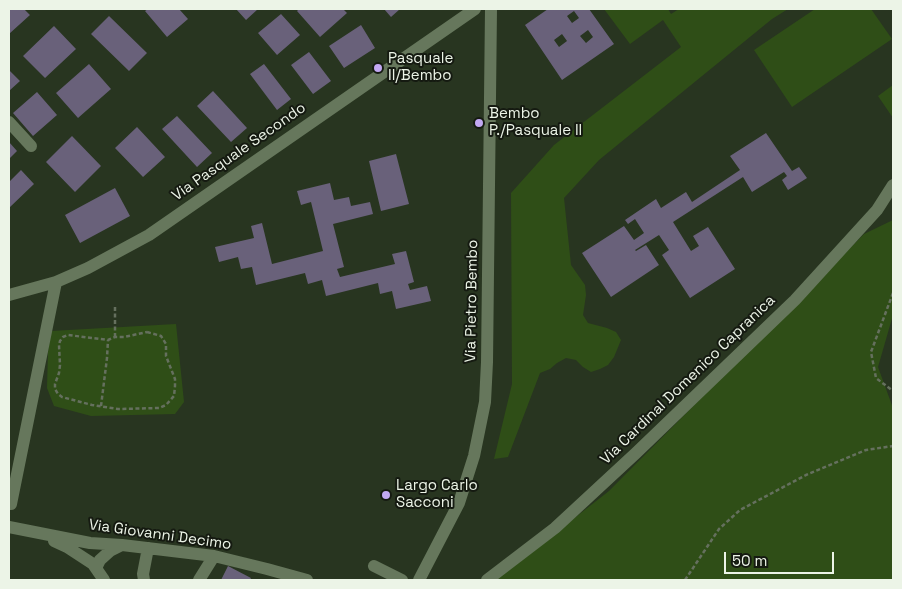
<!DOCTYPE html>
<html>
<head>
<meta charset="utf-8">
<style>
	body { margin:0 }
	#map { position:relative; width:902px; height:589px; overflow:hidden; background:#283520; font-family:"Space Grotesk",sans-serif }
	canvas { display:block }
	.frame { position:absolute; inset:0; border:10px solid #ecf4e7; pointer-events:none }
	.scale { position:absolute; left:724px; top:552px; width:110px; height:22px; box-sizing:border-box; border:2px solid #ecf4e7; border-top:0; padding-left:6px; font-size:15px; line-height:18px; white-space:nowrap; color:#ecf4e7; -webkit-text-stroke:4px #151a11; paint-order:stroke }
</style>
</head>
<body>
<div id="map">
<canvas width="902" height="589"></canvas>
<div class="frame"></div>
<div class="scale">50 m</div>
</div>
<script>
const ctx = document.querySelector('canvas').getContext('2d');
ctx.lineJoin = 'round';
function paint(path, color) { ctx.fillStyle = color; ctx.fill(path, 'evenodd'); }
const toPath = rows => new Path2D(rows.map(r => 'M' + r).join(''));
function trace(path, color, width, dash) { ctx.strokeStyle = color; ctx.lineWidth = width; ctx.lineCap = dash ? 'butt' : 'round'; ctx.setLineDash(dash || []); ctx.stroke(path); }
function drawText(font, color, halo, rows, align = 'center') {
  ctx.font = font + ' "Space Grotesk",sans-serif'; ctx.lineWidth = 4; ctx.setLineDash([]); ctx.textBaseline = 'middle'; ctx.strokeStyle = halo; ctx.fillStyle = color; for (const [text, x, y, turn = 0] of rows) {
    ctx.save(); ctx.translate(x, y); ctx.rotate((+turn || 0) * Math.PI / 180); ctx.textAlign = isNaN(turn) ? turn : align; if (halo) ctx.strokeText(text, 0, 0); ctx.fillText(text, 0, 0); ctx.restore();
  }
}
paint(toPath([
	[604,9,668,9,671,14,679,9,788,9,772,19,599,160,564,198,571,265,585,285,586,295,583,315,588,323,607,328,616,332,621,340,614,357,608,365,600,369,591,372,583,367,576,360,566,358,557,363,550,369,540,373,508,457,494,459,512,384,511,193,554,145,681,47,663,20,630,44],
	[815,9,871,9,892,39,792,107,754,50],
	[893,85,893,118,878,96],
	[893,220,893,315,878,367,893,408,893,580,495,580,609,491,864,234],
	[176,324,184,402,175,414,91,416,54,406,47,388,48,352,51,331]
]), '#2f4e17');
paint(toPath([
	[9,9,24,9,30,15,9,34],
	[148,9,179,9,188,19,167,37,145,11],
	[236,9,258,9,246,20],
	[299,9,343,9,347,13,320,37,297,11],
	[384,9,400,9,391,17],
	[548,9,589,9,614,44,562,80,525,25],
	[574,11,579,18,572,23,567,16],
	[588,30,593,37,586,43,580,36],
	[562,34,567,41,559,47,554,40],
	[281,14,300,35,277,55,258,33],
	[109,16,147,53,129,71,91,34],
	[361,25,375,48,344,68,329,46],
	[54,26,76,49,45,78,23,56],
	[309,52,331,81,313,94,291,65],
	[89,64,111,89,78,118,56,93],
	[264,64,291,99,277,110,250,74],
	[9,70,20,81,9,91],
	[213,91,247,128,231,142,197,106],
	[37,92,57,115,33,136,13,113],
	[177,116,212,153,197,167,162,129],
	[137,127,165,157,143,177,115,148],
	[766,133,792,171,799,167,807,178,788,190,782,180,787,176,784,172,752,192,743,177,673,222,691,251,699,246,693,236,708,227,735,269,690,298,662,255,669,250,659,235,635,250,636,251,646,245,659,265,611,297,582,253,624,226,634,240,644,233,635,219,628,224,625,220,656,199,661,208,686,192,692,202,740,170,730,156],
	[72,136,101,166,75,192,46,162],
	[9,142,17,151,9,159],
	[396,154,409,204,381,211,369,161],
	[21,170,34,184,9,208,9,182],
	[330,183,334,200,349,197,351,206,370,202,373,214,333,224,344,267,337,269,340,277,395,264,392,254,406,251,414,282,408,284,410,290,427,286,431,301,396,309,392,291,380,294,378,283,326,296,322,280,308,284,305,273,256,285,252,267,241,269,238,257,219,262,215,247,254,238,251,226,262,223,272,264,323,251,311,202,301,205,297,191],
	[115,188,130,216,80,243,65,215],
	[228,566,251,578,250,580,221,580]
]), '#69617a');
trace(toPath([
	[893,293,871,352,876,378,893,391],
	[115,307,115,337],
	[147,332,161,336,166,344,166,356,175,379,175,386,174,396,166,405,159,408,118,409,92,405,62,397,58,394,55,389,55,384,59,373,60,365,59,345,60,341,63,337,68,335,108,340,115,337,124,337,147,332],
	[101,406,107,358,108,340],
	[685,580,719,529,740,510,806,475,866,450,893,446]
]), '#65705e', 2.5, [4, 2.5]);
trace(toPath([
	[9,122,31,146],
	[9,295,56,282,88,268,149,235,475,9],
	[9,504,11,504,56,282],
	[9,527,90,543,122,545,214,556,267,569,307,580],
	[54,541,67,547,93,564,104,580],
	[374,566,402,580],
	[96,568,100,560,110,551,122,545],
	[144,580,143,574,148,548],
	[199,580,214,556],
	[419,580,459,503,474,456,485,402,487,362,491,9],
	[487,580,555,528,636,453,795,300,877,210,893,185]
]), '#66775c', 12);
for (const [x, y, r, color] of [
	[378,68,5,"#c2a8f2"],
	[479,123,5,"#c2a8f2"],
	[386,495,5,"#c2a8f2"]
]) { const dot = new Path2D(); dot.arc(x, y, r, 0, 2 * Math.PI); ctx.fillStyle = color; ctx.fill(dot); trace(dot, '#151a11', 2); }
drawText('15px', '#ecf4e7', '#151a11', [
	["Pasquale",388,59],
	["II/Bembo",388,76],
	["Bembo",489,114],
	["P./Pasquale II",489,131],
	["Largo Carlo",396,486],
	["Sacconi",396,503]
], 'left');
drawText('15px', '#ecf4e7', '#151a11', [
	["Via Pasquale Secondo",239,152,-35],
	["Via Pietro Bembo",472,301,-89],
	["Via Cardinal Domenico Capranica",688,380,-44],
	["Via Giovanni Decimo",160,535,8]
]);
</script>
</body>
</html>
